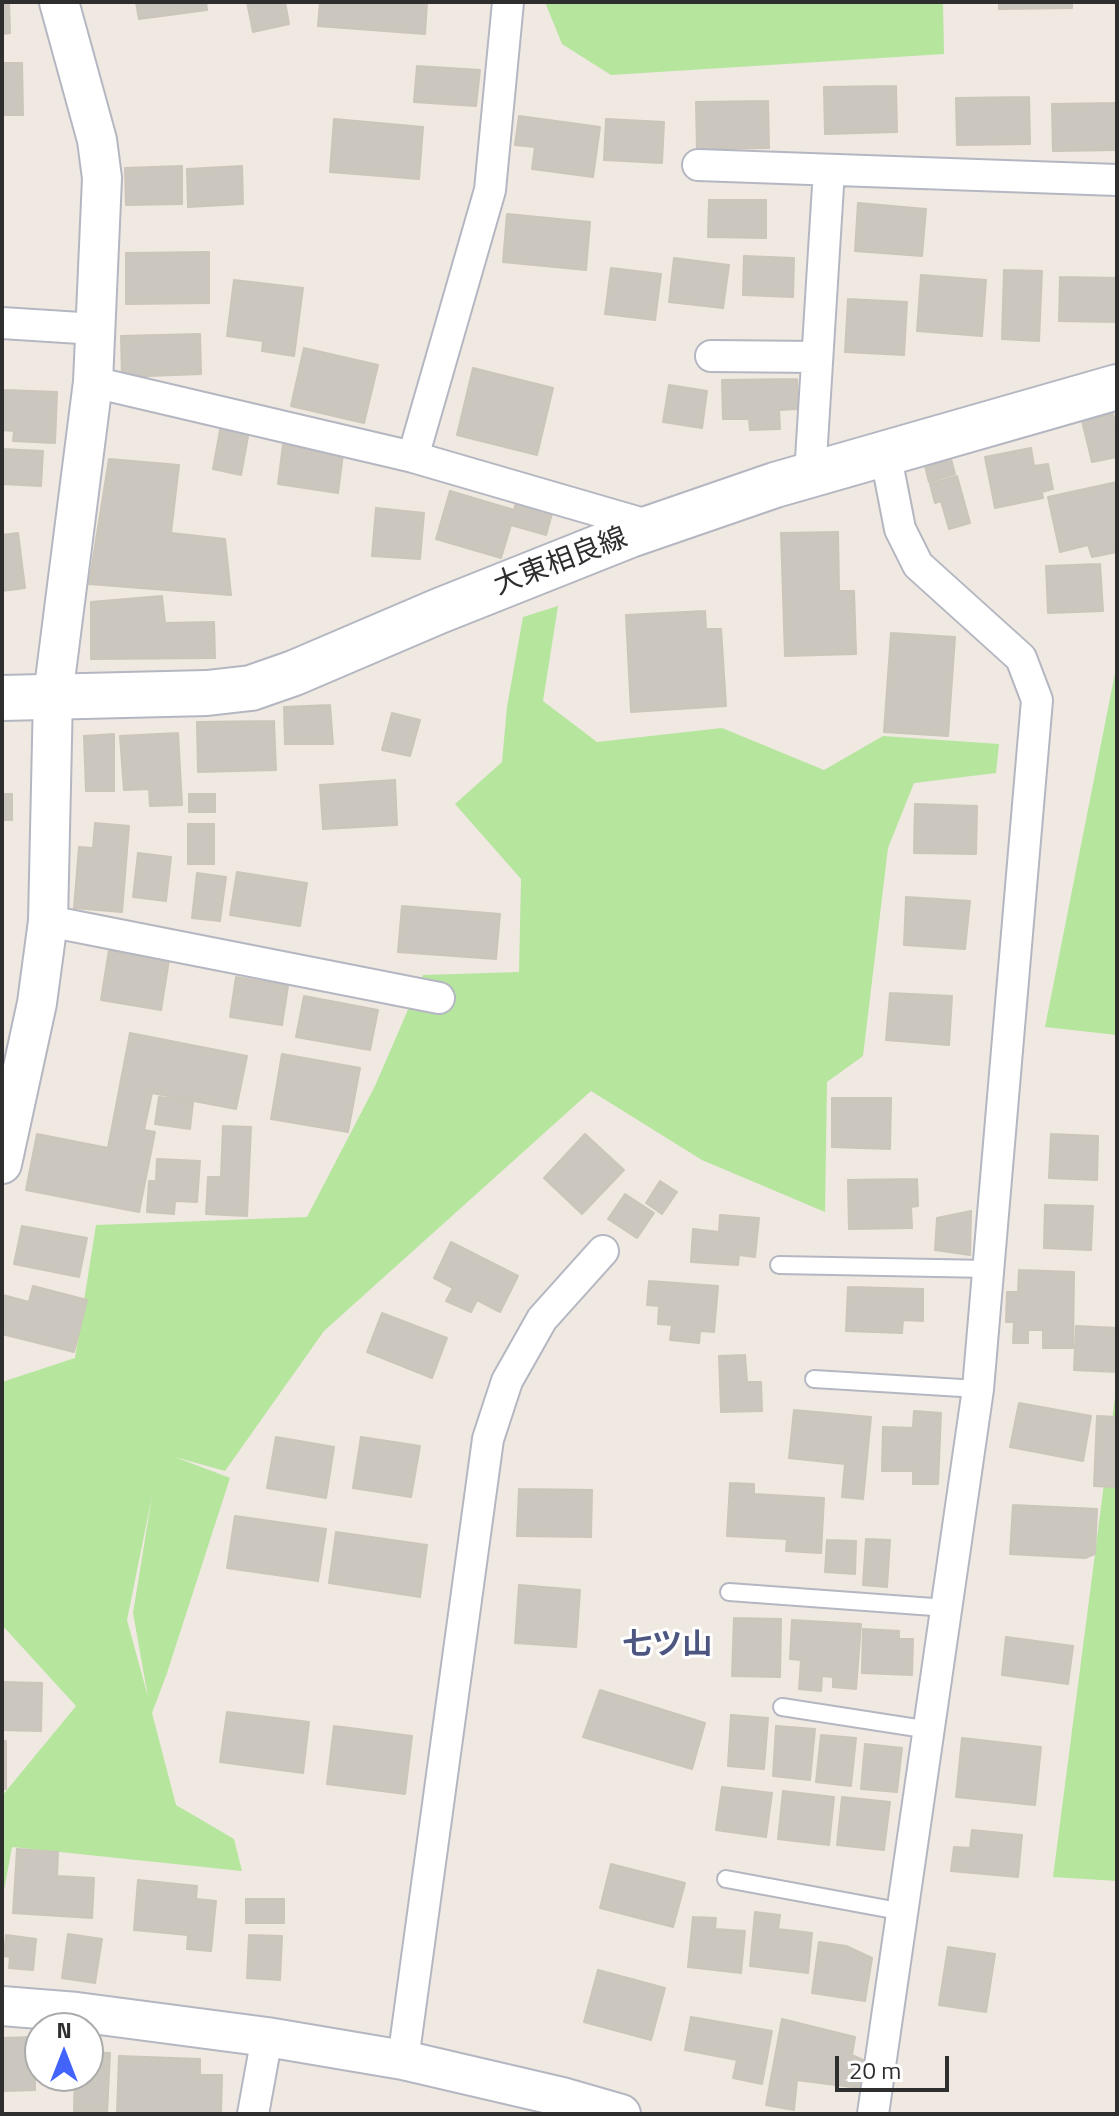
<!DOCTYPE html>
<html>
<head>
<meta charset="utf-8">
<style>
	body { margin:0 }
	#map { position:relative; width:1119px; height:2116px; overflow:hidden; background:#efe9e1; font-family:"Titillium Web",sans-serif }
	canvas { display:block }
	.frame { position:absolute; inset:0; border:4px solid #2e2e2e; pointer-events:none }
	.north { position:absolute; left:24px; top:2012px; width:80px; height:80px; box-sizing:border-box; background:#fff; border:2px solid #ababab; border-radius:50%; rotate:0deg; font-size:22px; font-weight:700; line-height:32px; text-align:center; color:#2e2e2e }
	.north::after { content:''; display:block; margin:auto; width:28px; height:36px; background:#4264fb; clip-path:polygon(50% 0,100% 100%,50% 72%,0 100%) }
	.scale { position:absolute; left:835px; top:2056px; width:114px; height:36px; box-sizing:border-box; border:4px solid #2e2e2e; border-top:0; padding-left:10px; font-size:24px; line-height:28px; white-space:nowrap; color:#2e2e2e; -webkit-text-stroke:6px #fff; paint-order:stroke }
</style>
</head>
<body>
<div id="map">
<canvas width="1119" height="2116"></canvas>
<div class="frame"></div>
<div class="north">N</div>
<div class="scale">20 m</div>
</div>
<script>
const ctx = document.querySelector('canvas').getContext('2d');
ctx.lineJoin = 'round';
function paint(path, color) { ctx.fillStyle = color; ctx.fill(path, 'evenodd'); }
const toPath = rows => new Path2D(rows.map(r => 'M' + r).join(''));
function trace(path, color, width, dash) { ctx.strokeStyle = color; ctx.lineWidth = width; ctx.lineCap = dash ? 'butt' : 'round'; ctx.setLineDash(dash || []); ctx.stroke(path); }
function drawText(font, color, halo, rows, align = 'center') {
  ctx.font = font + ' "Titillium Web","Noto Sans JP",sans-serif'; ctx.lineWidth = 6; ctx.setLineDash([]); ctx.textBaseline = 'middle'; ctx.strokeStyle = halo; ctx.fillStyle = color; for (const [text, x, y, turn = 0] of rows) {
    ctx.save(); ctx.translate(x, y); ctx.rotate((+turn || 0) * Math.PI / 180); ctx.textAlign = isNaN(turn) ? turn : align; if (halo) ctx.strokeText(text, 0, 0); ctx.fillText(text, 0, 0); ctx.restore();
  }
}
paint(toPath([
	[545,2,943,2,944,54,611,75,562,44],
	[558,606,543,701,597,742,722,728,824,770,883,736,999,744,996,773,914,783,888,848,863,1056,827,1082,825,1212,702,1160,591,1091,324,1331,225,1471,175,1457,230,1478,167,1673,152,1713,176,1805,234,1839,242,1871,12,1847,2,1901,2,1796,76,1706,2,1625,2,1382,75,1358,96,1225,307,1217,375,1086,423,975,519,972,521,879,455,804,502,762,507,707,523,617],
	[152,1496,133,1613,148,1697,127,1620],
	[1117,663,1117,1035,1045,1027],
	[1117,1381,1117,1881,1053,1877,1095,1554]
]), '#b6e59e');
const building = toPath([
	[2,2,9,2,10,33,2,34,2,2],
	[136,2,206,2,207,10,139,19,136,2],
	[247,2,285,2,289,24,253,32,247,2],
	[320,2,427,2,425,34,318,26,320,2],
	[999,2,1072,2,1072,8,999,9,999,2],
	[2,63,22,63,23,115,2,115,2,63],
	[417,66,480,70,476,106,414,102,417,66],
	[896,86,897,132,825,134,824,87,896,86],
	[1029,97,1030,144,957,145,956,98,1029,97],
	[768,101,769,148,697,149,696,102,768,101],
	[1117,103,1117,150,1053,151,1052,104,1117,103],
	[519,116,600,127,593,177,532,169,535,147,515,145,519,116],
	[334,119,423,127,419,179,330,172,334,119],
	[606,119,664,122,662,163,604,160,606,119],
	[182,166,182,204,126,205,125,168,182,166],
	[242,166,243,204,188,207,187,169,242,166],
	[709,200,766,200,766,238,708,237,709,200],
	[858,203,926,209,922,256,855,251,858,203],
	[507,214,590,222,586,270,503,262,507,214],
	[209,252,209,303,126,304,126,253,209,252],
	[744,256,794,258,793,297,743,295,744,256],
	[674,258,729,265,723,308,669,302,674,258],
	[611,268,661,274,655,320,605,314,611,268],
	[1004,270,1042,271,1039,341,1002,339,1004,270],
	[921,275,986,280,982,336,917,331,921,275],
	[1060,277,1117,278,1117,322,1059,321,1060,277],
	[234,280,303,288,294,356,262,351,263,341,227,336,234,280],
	[848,299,907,302,904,355,845,352,848,299],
	[200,334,201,374,122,377,121,336,200,334],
	[304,348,378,365,364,423,291,406,304,348],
	[473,368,553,388,537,455,457,435,473,368],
	[797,379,798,409,779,410,780,429,750,430,749,419,723,419,722,380,797,379],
	[669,385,707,391,702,428,663,422,669,385],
	[5,390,57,392,55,443,13,441,14,431,2,430,2,397,4,397,5,390],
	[1113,414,1117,430,1117,457,1092,462,1082,421,1113,414],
	[221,425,249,431,241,475,213,469,221,425],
	[283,445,343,454,338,493,278,484,283,445],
	[1031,448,1034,466,1048,464,1053,489,1042,492,1043,498,995,508,985,457,1031,448],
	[2,449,43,451,41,486,2,484,2,449],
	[109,459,179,465,171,533,225,539,231,595,89,584,109,459],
	[951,459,955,474,929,482,925,466,951,459],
	[957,476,970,523,949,529,941,501,935,503,930,484,957,476],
	[1117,482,1117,552,1092,557,1088,545,1060,552,1048,497,1117,482],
	[450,491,514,510,517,499,553,510,546,535,511,525,501,558,436,539,450,491],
	[376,508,424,513,420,559,372,556,376,508],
	[838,532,839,591,854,591,856,654,785,656,781,533,838,532],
	[18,533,25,588,2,591,2,535,18,533],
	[1100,564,1103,611,1048,613,1046,566,1100,564],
	[162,596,165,623,214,622,215,658,91,659,91,602,162,596],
	[705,611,706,629,721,629,726,706,631,712,626,615,705,611],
	[891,633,955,637,948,736,884,732,891,633],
	[330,705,333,744,285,744,284,707,330,705],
	[392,713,420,720,410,756,382,750,392,713],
	[274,721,276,770,198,772,197,722,274,721],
	[178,733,182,805,150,806,149,789,124,790,120,736,178,733],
	[114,734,114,791,86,791,84,736,114,734],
	[395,780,397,825,323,829,320,785,395,780],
	[2,794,12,794,12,820,2,820,2,794],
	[189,794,215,794,215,812,189,812,189,794],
	[915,804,977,806,976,854,914,853,915,804],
	[95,823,129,826,122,912,74,908,79,847,93,848,95,823],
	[188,824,214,824,214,864,188,864,188,824],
	[138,853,171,857,166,901,133,897,138,853],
	[237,872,307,883,300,926,230,915,237,872],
	[197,873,226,877,220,921,192,918,197,873],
	[906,897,970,901,965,949,904,945,906,897],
	[402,906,500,914,496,959,398,952,402,906],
	[109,950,169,960,161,1010,101,1000,109,950],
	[236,977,288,986,282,1025,230,1017,236,977],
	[890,993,952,996,949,1045,886,1040,890,993],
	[304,996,378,1010,370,1050,296,1037,304,996],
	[130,1033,247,1056,236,1109,152,1093,144,1130,155,1132,139,1212,26,1190,37,1134,108,1148,130,1033],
	[282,1054,360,1068,348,1132,271,1119,282,1054],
	[159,1097,193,1102,190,1129,155,1124,159,1097],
	[832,1098,891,1098,890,1149,832,1147,832,1098],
	[223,1126,251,1127,247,1216,206,1214,208,1177,221,1177,223,1126],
	[585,1134,624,1170,582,1214,544,1178,585,1134],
	[1051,1134,1098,1136,1097,1180,1049,1178,1051,1134],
	[157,1159,200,1161,197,1202,175,1201,174,1214,147,1212,149,1181,156,1181,157,1159],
	[917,1179,918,1206,911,1207,912,1228,849,1229,848,1180,917,1179],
	[660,1181,677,1192,662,1214,646,1203,660,1181],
	[625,1194,654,1213,637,1238,608,1219,625,1194],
	[1045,1205,1093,1206,1091,1250,1044,1248,1045,1205],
	[971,1211,970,1255,935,1250,937,1218,971,1211],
	[720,1215,759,1218,755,1257,739,1255,738,1265,691,1262,693,1229,719,1232,720,1215],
	[22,1226,87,1238,79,1277,14,1264,22,1226],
	[451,1242,518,1276,500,1312,477,1300,471,1312,446,1301,453,1288,434,1278,451,1242],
	[1019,1270,1074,1272,1073,1348,1043,1348,1043,1330,1028,1330,1028,1343,1013,1343,1014,1322,1006,1322,1007,1292,1018,1292,1019,1270],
	[649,1281,718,1286,714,1332,700,1331,699,1343,670,1340,672,1325,658,1324,659,1306,647,1305,649,1281],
	[33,1286,87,1300,74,1352,2,1334,3,1295,29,1302,33,1286],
	[848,1287,923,1289,923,1321,903,1320,902,1333,846,1331,848,1287],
	[382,1313,447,1338,432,1378,367,1352,382,1313],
	[1076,1326,1117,1328,1117,1372,1074,1370,1076,1326],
	[745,1355,747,1382,761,1382,762,1411,721,1412,719,1356,745,1355],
	[1019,1403,1091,1416,1083,1461,1010,1447,1019,1403],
	[794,1410,871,1417,863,1499,842,1497,845,1464,789,1458,794,1410],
	[914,1411,941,1413,938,1484,913,1484,913,1471,882,1471,883,1427,913,1428,914,1411],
	[1097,1416,1117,1417,1117,1487,1094,1486,1097,1416],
	[276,1437,334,1447,326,1498,267,1488,276,1437],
	[361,1437,420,1446,411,1497,353,1488,361,1437],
	[730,1483,754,1484,754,1494,824,1498,821,1553,786,1551,787,1539,727,1536,730,1483],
	[519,1489,592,1490,591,1537,517,1536,519,1489],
	[1013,1505,1097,1509,1095,1554,1085,1558,1010,1554,1013,1505],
	[235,1516,326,1529,318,1581,227,1568,235,1516],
	[336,1532,427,1545,420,1597,329,1583,336,1532],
	[866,1539,890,1540,887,1587,863,1585,866,1539],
	[827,1540,856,1541,855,1574,825,1572,827,1540],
	[519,1585,580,1590,576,1647,515,1643,519,1585],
	[734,1618,781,1619,780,1677,732,1676,734,1618],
	[792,1620,861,1624,856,1689,833,1687,833,1677,822,1676,821,1691,799,1689,801,1660,790,1659,792,1620],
	[863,1629,899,1631,899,1639,913,1639,912,1675,862,1673,863,1629],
	[1006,1637,1073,1646,1068,1684,1002,1675,1006,1637],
	[2,1682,42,1683,41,1731,2,1730,2,1682],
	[600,1690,705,1723,692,1769,583,1737,600,1690],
	[227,1712,309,1722,303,1773,220,1762,227,1712],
	[731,1715,768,1718,764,1769,728,1766,731,1715],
	[334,1726,412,1736,405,1794,327,1784,334,1726],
	[776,1726,815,1729,810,1780,773,1776,776,1726],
	[821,1735,856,1738,851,1786,816,1782,821,1735],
	[962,1738,1041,1747,1035,1805,956,1797,962,1738],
	[2,1741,6,1741,6,1789,2,1789,2,1741],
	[865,1744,902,1748,897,1792,861,1789,865,1744],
	[722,1787,772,1793,766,1837,716,1830,722,1787],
	[783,1791,834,1797,829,1845,778,1839,783,1791],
	[842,1797,890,1802,884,1850,837,1845,842,1797],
	[972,1830,1022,1835,1018,1877,951,1871,954,1847,970,1848,972,1830],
	[17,1849,58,1852,57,1876,94,1878,92,1918,13,1913,17,1849],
	[611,1864,685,1883,673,1927,600,1908,611,1864],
	[138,1880,197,1886,196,1899,216,1901,211,1951,187,1949,188,1935,134,1930,138,1880],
	[246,1899,284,1899,284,1923,246,1923,246,1899],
	[755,1912,780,1915,778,1929,812,1933,808,1973,750,1966,755,1912],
	[693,1917,716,1918,715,1929,745,1931,741,1973,688,1967,693,1917],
	[68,1934,102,1939,95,1983,62,1978,68,1934],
	[6,1935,36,1939,33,1970,9,1968,10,1957,4,1956,6,1935],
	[249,1935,282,1936,280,1980,247,1978,249,1935],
	[819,1942,846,1946,872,1958,865,2001,812,1993,819,1942],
	[948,1947,995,1954,986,2012,939,2005,948,1947],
	[598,1970,665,1988,651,2040,584,2022,598,1970],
	[691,2017,772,2031,762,2084,733,2078,737,2060,685,2050,691,2017],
	[782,2019,855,2037,852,2055,863,2060,859,2088,797,2080,794,2110,766,2105,782,2019],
	[34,2037,35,2090,2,2091,2,2038,34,2037],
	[88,2052,110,2053,107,2113,74,2111,75,2076,88,2076,88,2052],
	[119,2056,200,2059,200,2075,222,2075,221,2114,117,2113,119,2056]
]);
paint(building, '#cbc7bf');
trace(building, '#cbc5ba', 2);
const service = toPath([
	[779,1265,989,1269],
	[814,1379,978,1389],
	[729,1592,947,1608],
	[782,1707,930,1730],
	[726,1879,904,1912]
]);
const minor = toPath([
	[698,165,1117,180],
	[2,323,96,329],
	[711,356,817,357],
	[93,382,413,457,654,527],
	[413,457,490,190,508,2],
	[810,475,829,170],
	[48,921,439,998],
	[403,2060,488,1439,507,1381,542,1319,603,1251],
	[253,2114,267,2037],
	[873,2114,978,1389,1037,700,1021,658,918,565,900,529,885,452]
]);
const tertiary = toPath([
	[2,1164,37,1003,48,921,53,696,93,382,102,178,97,140,59,2],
	[2,2006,77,2012,267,2037,403,2060,562,2097,621,2114]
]);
const secondary = toPath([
	[2,698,207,693,251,688,294,673,439,611,630,535,775,485,1117,387]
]);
trace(service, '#b4b7c1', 20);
trace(minor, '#b4b7c1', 34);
trace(tertiary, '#b4b7c1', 42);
trace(secondary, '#b4b7c1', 48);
trace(service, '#fff', 16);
trace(minor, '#fff', 30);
trace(tertiary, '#fff', 38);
trace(secondary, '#fff', 44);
drawText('28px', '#2e2e2e', '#fff', [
	["大東相良線",561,563,-21]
]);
drawText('bold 30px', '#4d5680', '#fff', [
	["七ツ山",667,1647]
]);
</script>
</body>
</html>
